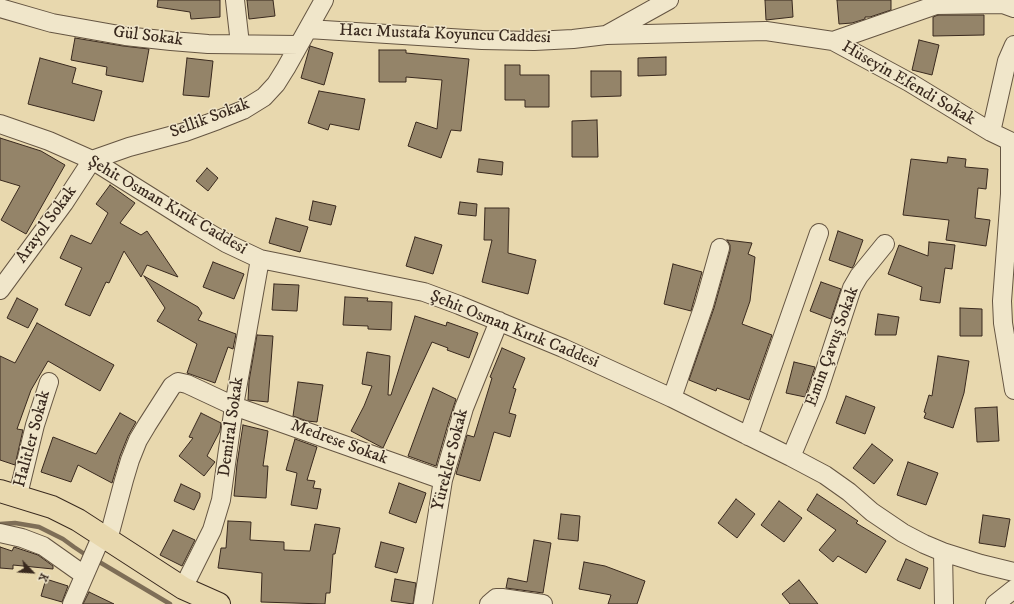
<!DOCTYPE html>
<html>
<head>
<meta charset="utf-8">
<style>
	body { margin:0 }
	#map { position:relative; width:1014px; height:604px; overflow:hidden; background:#e8d8ae; font-family:"IM FELL DW Pica",serif }
	canvas { display:block }
	.north { position:absolute; left:12px; top:552px; width:40px; height:40px; -webkit-text-stroke:3px #f0e6ca; paint-order:stroke; rotate:115deg; font-size:11px; font-weight:700; line-height:16px; text-align:center; color:#39291e }
	.north::after { content:''; display:block; margin:auto; width:14px; height:18px; background:#39291e; clip-path:polygon(50% 0,100% 100%,50% 72%,0 100%) }
</style>
</head>
<body>
<div id="map">
<canvas width="1014" height="604"></canvas>
<div class="north">K</div>
</div>
<script>
const ctx = document.querySelector('canvas').getContext('2d');
ctx.lineJoin = 'round';
const toPath = rows => new Path2D(rows.map(r => 'M' + r).join(''));
function trace(path, color, width, dash) { ctx.strokeStyle = color; ctx.lineWidth = width; ctx.lineCap = dash ? 'butt' : 'round'; ctx.setLineDash(dash || []); ctx.stroke(path); }
function paint(path, color) { ctx.fillStyle = color; ctx.fill(path, 'evenodd'); }
function drawText(font, color, halo, rows, align = 'center') {
  ctx.font = font + ' "IM FELL DW Pica",serif'; ctx.lineWidth = 3; ctx.setLineDash([]); ctx.textBaseline = 'middle'; ctx.strokeStyle = halo; ctx.fillStyle = color; for (const [text, x, y, turn = 0] of rows) {
    ctx.save(); ctx.translate(x, y); ctx.rotate((+turn || 0) * Math.PI / 180); ctx.textAlign = isNaN(turn) ? turn : align; if (halo) ctx.strokeText(text, 0, 0); ctx.fillText(text, 0, 0); ctx.restore();
  }
}
trace(toPath([
	[0,524,15,523,39,527,63,539,74,547,89,557],
	[96,560,170,604]
]), '#7e6e57', 4.5);
const building = toPath([
	[158,0,220,0,220,17,191,19,190,12,157,7,158,0],
	[247,0,273,0,275,16,249,19,247,0],
	[765,0,792,0,793,17,766,20,765,0],
	[837,0,891,0,891,10,870,17,865,17,865,19,852,23,839,24,837,0],
	[938,15,984,15,984,35,933,36,933,17,938,15],
	[75,38,123,46,149,49,143,82,106,75,107,67,71,60,75,38],
	[919,40,939,45,932,75,912,70,919,40],
	[310,46,333,53,324,85,301,78,310,46],
	[379,50,406,50,406,53,469,59,461,131,451,130,441,158,408,146,416,122,437,129,442,80,406,77,406,82,379,82,379,50],
	[666,57,666,75,638,76,638,58,666,57],
	[40,58,76,68,72,83,102,91,94,121,28,104,40,58],
	[187,58,213,61,209,97,183,95,187,58],
	[505,65,520,65,520,75,549,75,549,107,525,107,525,100,505,100,505,65],
	[591,71,621,71,621,96,591,97,591,71],
	[319,91,365,99,359,130,330,124,328,130,308,123,319,91],
	[597,120,598,157,572,157,572,121,597,120],
	[0,138,41,151,65,165,26,234,1,220,20,186,0,180,0,138],
	[948,157,966,159,965,167,988,169,986,189,978,188,975,218,990,220,986,246,946,240,949,220,903,215,911,159,947,163,948,157],
	[479,159,503,162,502,175,477,172,479,159],
	[207,168,218,178,208,191,196,181,207,168],
	[110,185,135,203,120,223,141,235,147,231,178,277,147,265,141,277,124,251,109,283,106,282,90,316,65,305,82,268,60,258,71,235,91,244,108,213,96,204,110,185],
	[313,201,336,206,331,225,309,220,313,201],
	[460,202,477,204,476,216,458,214,460,202],
	[485,208,509,208,508,253,536,260,528,294,482,282,492,240,484,240,485,208],
	[276,218,308,227,300,252,269,243,276,218],
	[838,231,863,240,854,265,852,268,829,260,838,231],
	[415,237,442,245,433,274,406,266,415,237],
	[727,240,752,243,748,254,755,257,750,301,742,324,772,335,749,400,717,388,716,391,689,380,714,308,730,251,730,245,727,240],
	[929,242,955,245,952,269,945,268,940,303,920,300,922,287,888,274,899,245,928,256,929,242],
	[213,262,244,274,234,299,203,287,213,262],
	[673,264,702,272,691,311,664,304,673,264],
	[144,276,198,307,202,313,198,320,236,334,233,349,228,347,215,383,187,373,197,344,157,321,165,308,144,276],
	[821,282,841,289,831,319,810,311,821,282],
	[274,284,299,285,297,311,272,310,274,284],
	[345,297,368,298,367,301,392,302,391,330,368,329,368,326,343,325,345,297],
	[17,298,38,309,28,328,7,318,17,298],
	[960,308,982,309,982,336,960,336,960,308],
	[878,314,899,317,896,335,875,335,878,314],
	[415,316,446,326,447,322,478,333,469,358,447,350,448,348,432,342,383,448,351,431,364,406,372,386,362,384,367,352,390,356,388,395,391,395,415,316],
	[37,323,114,365,100,391,48,361,31,390,17,429,23,430,15,465,0,460,0,356,15,363,37,323],
	[257,335,273,336,268,402,248,400,249,381,257,335],
	[502,348,525,358,513,388,516,389,509,413,516,415,510,437,494,432,480,481,456,474,467,435,474,437,492,378,490,377,502,348],
	[938,356,969,361,964,393,953,428,924,418,926,413,924,412,929,395,932,396,938,356],
	[794,362,815,367,805,397,786,393,794,362],
	[298,382,323,385,317,422,307,421,293,416,298,382],
	[433,388,456,399,448,424,436,466,408,456,433,388],
	[846,396,875,407,865,434,836,423,846,396],
	[997,407,999,441,977,442,975,408,997,407],
	[120,413,136,422,128,436,120,456,112,483,78,465,71,482,41,472,53,437,96,454,120,413],
	[201,413,221,423,220,431,207,456,215,462,204,476,179,456,193,438,189,437,201,413],
	[243,425,268,431,263,466,268,466,266,498,234,496,237,464,243,425],
	[295,439,317,447,307,480,315,481,313,488,321,489,317,509,291,505,297,473,286,470,295,439],
	[872,444,893,460,874,484,853,468,872,444],
	[908,462,938,473,926,505,897,495,908,462],
	[399,483,426,493,416,523,389,513,399,483],
	[181,484,200,493,200,497,194,510,174,501,181,484],
	[817,494,858,521,856,523,886,541,866,573,838,556,833,562,819,550,836,530,807,510,817,494],
	[736,499,755,514,737,538,718,523,736,499],
	[779,501,802,518,784,542,761,525,779,501],
	[561,514,580,516,578,541,558,539,561,514],
	[983,515,1010,519,1005,547,979,543,983,515],
	[228,521,251,522,250,540,284,542,284,550,310,551,315,524,340,528,335,554,333,554,330,593,326,593,325,604,261,602,262,573,218,568,221,548,226,548,228,521],
	[173,530,195,540,182,566,160,555,173,530],
	[534,540,551,543,543,593,506,588,508,578,527,582,534,540],
	[381,542,404,548,397,573,375,567,381,542],
	[0,547,12,551,14,547,38,555,53,566,53,569,13,565,13,569,0,568,0,547],
	[906,559,928,568,920,589,897,580,906,559],
	[584,562,605,566,645,581,637,604,608,604,611,595,579,589,584,562],
	[46,579,68,586,62,602,41,596,46,579],
	[395,579,416,583,413,604,391,601,395,579],
	[799,580,818,604,790,604,782,594,799,580],
	[89,592,114,604,83,604,89,592]
]);
paint(building, '#948469');
trace(building, '#39291e', 1);
const minor = toPath([
	[235,0,240,44],
	[0,8,52,23,125,36,171,41,208,44,299,45],
	[308,29,482,40,534,41,573,39,606,35,669,0],
	[606,35,766,31,833,41,909,82,991,132,1014,143],
	[833,41,936,5,1003,4,1014,8],
	[0,124,49,141,92,160,194,224,226,243,260,259,424,292,459,305,563,348,672,398,791,457,825,475,849,492,872,512,903,533,924,544,943,552,981,564,1014,572],
	[991,132,1007,61,1014,45],
	[1010,142,1010,194,1002,301,1003,323,1014,390],
	[0,290,64,203,92,160,129,147,185,132,218,120,243,110,264,97,276,84,286,68,324,0],
	[672,398,704,305,720,248],
	[748,436,819,233],
	[791,457,817,395,852,288,859,276,885,244],
	[18,495,35,425,49,382],
	[0,533,22,538,43,546,84,575],
	[108,540,124,480,130,460,138,440,147,425,172,386,178,382,187,384,234,406,443,480],
	[943,552,944,604],
	[183,588,212,530,221,500,234,406,260,259],
	[72,604,102,535],
	[423,604,443,480,464,408,499,321],
	[489,604,496,598,502,598,543,604],
	[995,604,1014,589]
]);
const major = toPath([
	[0,491,52,507,78,520,183,588,219,604]
]);
trace(minor, '#655542', 20);
trace(major, '#39291e', 24);
trace(minor, '#f0e6ca', 18);
trace(major, '#e8d8ae', 22);
drawText('17px', '#39291e', '#f0e6ca', [
	["Hacı Mustafa Koyuncu Caddesi",445,35,2],
	["Gül Sokak",148,37,7],
	["Hüseyin Efendi Sokak",908,84,30],
	["Sellik Sokak",210,119,-21],
	["Şehit Osman Kırık Caddesi",167,206,30],
	["Arayol Sokak",47,225,-54],
	["Şehit Osman Kırık Caddesi",514,330,22],
	["Emin Çavuş Sokak",833,347,-70],
	["Demiral Sokak",232,427,-82],
	["Halitler Sokak",33,439,-75],
	["Medrese Sokak",339,443,20],
	["Yürekler Sokak",451,460,-76]
]);
</script>
</body>
</html>
